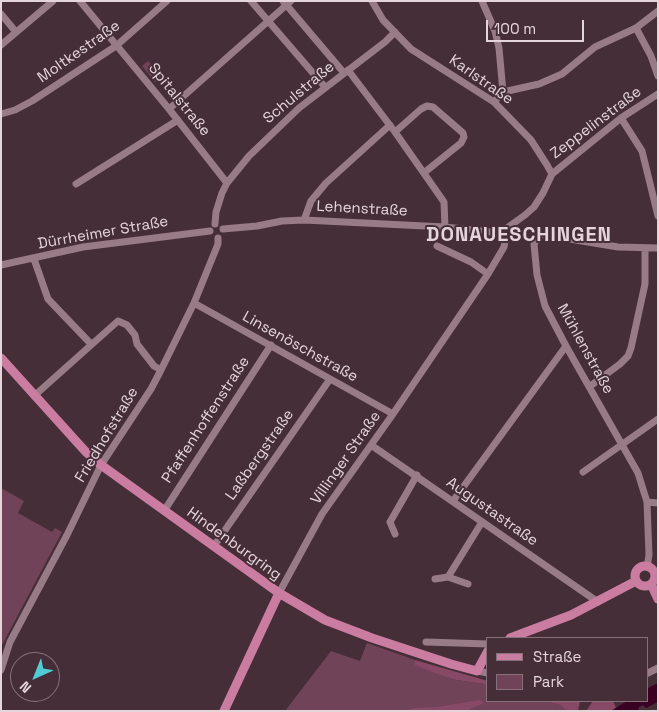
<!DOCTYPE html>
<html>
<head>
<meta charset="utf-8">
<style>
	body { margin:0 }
	#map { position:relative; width:659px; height:712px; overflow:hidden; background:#462e39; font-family:"Space Grotesk",sans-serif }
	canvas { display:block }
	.frame { position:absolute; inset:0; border:2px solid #e5d5db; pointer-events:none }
	.legend { position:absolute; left:486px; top:637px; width:162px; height:65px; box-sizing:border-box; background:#462e39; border:1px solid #86717a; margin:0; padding:6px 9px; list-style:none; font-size:15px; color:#e5d5db }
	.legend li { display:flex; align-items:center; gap:10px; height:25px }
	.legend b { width:25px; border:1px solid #86717a }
	.north { position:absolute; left:10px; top:652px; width:50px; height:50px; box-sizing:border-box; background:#462e39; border:1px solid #86717a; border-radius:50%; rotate:224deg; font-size:14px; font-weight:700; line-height:20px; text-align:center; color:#e5d5db }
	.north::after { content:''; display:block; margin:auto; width:18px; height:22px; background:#51ccd4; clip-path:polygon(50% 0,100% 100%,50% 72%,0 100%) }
	.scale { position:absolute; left:486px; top:20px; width:98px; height:22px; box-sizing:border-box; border:2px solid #e5d5db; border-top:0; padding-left:6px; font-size:15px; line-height:18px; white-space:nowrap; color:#e5d5db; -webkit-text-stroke:4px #462e39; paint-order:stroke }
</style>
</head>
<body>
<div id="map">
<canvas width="659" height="712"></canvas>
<div class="frame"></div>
<ul class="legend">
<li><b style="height:6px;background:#cb7ca1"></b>Straße</li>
<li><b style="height:14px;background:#714358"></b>Park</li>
</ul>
<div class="north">N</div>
<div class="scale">100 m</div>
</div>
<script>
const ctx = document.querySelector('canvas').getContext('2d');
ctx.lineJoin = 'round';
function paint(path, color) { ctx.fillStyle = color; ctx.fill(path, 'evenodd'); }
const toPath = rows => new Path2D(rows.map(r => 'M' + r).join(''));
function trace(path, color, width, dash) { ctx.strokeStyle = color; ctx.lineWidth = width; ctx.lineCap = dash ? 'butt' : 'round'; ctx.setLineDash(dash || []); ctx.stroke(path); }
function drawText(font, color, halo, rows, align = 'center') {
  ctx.font = font + ' "Space Grotesk",sans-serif'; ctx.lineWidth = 4; ctx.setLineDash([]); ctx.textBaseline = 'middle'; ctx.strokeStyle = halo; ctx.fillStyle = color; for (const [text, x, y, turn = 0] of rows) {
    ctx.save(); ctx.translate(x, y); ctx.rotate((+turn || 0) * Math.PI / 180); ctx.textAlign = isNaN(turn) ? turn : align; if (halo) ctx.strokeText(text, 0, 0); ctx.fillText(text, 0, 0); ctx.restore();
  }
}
paint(toPath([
	[148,61,162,76,155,82,142,66],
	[1,488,24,501,18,513,52,532,55,528,62,532,1,647],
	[367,643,415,660,416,665,456,680,484,684,488,687,488,701,545,701,560,705,567,711,285,711,331,651,360,661]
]), '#714358');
paint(toPath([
	[415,660,488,681,488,687,484,684,456,680,435,673,415,665],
	[480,700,484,703,466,711,404,711,415,708,437,707],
	[545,701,580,701,578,711,567,711,560,705],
	[593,701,613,701,616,708,611,711,586,711]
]), '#884967');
paint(toPath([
	[658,683,658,702,646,708,643,705,639,707,638,711,611,711,627,701,648,701,648,688]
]), '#3b0123');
trace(toPath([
	[80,1,169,109,227,183],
	[251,1,325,87],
	[283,1,344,73],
	[372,1,383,20,411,49,494,102,531,140,547,165,552,174,543,193,534,207,525,215,500,233],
	[482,1,495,31,499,48,503,92],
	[1,14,16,32],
	[636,28,651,56,658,76],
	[1,45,53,1],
	[348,70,395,132,444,202,445,227],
	[494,102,503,92,539,84,562,74,595,47,636,28,658,11],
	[169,109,291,1],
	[1,114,15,110,32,101,116,46,167,1],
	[621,118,642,151,658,216],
	[395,132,421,109,427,106,433,107,463,133,464,137,461,143,425,172],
	[552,174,621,118,658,94],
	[76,184,178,120],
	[304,220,311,201,326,183,390,125],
	[215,224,216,212,222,193,227,183,249,156,299,108,385,42,395,32],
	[223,229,257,226,282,221,304,220,445,227,500,233],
	[437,246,471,262,488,274],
	[34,259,48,299,91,344],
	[1,265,83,247,210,231],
	[194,303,393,414],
	[589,387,620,364,628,356,631,348,645,284,645,249],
	[34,396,118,321,127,325,135,335,137,344,154,366,161,370],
	[371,445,598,602],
	[583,472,658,419],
	[453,501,566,346],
	[647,502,658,503],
	[164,511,271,345],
	[395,534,390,522,417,475],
	[214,546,330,379],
	[647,567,649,555,647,502,638,473,566,346,545,306,537,275,534,244,540,234,618,247,658,248],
	[448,577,482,522],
	[435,579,448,577,468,584],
	[279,593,322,514,393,414,488,274,504,247,505,241,500,233],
	[426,642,488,644],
	[1,670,10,642,67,535,101,465,151,389,161,370,194,303,218,244,218,238],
	[477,671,488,673],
	[648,673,658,668]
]), '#977b86', 7);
trace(toPath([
	[1,358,85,451,101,465,279,593,325,620,372,638,451,664,477,671,488,651],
	'635 576a10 10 0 1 1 20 0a10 10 0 1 1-20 0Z',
	[651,584,658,599],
	[510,638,571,615,636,581],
	[224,711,279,593]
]), '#cb7ca1', 9);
drawText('15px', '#e5d5db', '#462e39', [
	["Moltkestraße",79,52,-35],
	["Karlstraße",481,80,35],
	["Schulstraße",299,93,-40],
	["Spitalstraße",179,100,51],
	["Zeppelinstraße",596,123,-37],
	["Lehenstraße",362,209,3],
	["Dürrheimer Straße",103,233,-10],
	["Linsenöschstraße",300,347,29],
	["Mühlenstraße",585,349,61],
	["Pfaffenhoffenstraße",206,420,-57],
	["Friedhofstraße",107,435,-59],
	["Laßbergstraße",260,455,-55],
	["Villinger Straße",346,458,-55],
	["Augustastraße",492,512,35],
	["Hindenburgring",234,544,36]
]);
ctx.letterSpacing = '1px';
drawText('bold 20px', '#e5d5db', '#462e39', [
	["DONAUESCHINGEN",519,236]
]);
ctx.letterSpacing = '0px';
</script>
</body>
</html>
